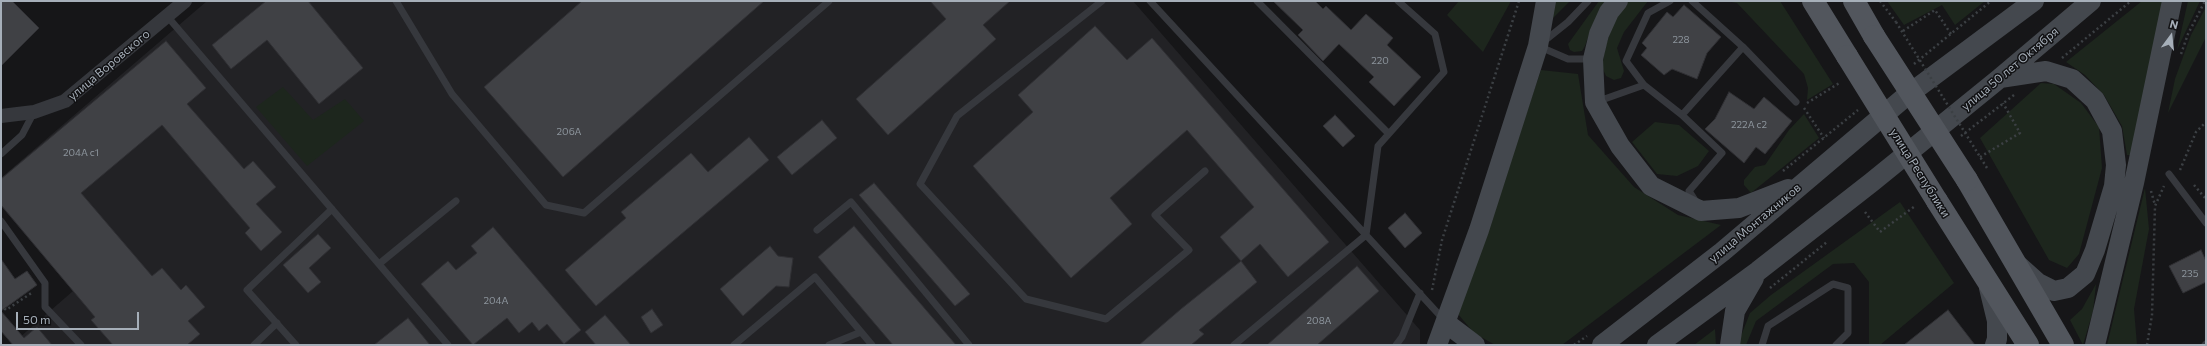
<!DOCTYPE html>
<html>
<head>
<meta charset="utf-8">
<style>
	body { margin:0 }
	#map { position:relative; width:2207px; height:346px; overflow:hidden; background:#161618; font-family:Commissioner,sans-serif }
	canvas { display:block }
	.frame { position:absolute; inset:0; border:2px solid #a6afb9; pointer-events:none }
	.north { position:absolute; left:2151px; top:16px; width:40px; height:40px; -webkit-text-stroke:3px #111113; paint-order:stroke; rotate:15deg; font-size:11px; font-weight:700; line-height:16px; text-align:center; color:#a6afb9 }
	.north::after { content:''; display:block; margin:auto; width:14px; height:18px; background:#a6afb9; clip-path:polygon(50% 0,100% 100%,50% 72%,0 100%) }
	.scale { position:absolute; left:16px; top:312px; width:123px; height:18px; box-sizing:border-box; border:2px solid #a6afb9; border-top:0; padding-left:5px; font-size:12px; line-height:14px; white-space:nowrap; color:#a6afb9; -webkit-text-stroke:3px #111113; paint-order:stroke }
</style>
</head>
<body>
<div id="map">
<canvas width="2207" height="346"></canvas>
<div class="frame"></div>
<div class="north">N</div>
<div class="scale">50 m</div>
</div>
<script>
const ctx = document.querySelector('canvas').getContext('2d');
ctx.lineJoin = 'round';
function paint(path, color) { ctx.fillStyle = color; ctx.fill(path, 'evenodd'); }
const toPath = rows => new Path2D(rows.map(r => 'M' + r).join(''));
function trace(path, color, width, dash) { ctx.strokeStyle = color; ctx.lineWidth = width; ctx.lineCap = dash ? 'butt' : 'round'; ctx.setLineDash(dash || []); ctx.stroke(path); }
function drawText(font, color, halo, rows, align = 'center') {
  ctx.font = font + ' Commissioner,sans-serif'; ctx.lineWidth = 3; ctx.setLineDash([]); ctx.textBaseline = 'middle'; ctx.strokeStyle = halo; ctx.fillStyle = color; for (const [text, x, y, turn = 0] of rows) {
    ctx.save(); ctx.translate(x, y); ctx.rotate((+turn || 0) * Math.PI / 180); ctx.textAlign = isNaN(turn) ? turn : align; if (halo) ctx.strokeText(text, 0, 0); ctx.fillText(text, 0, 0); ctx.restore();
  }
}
paint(toPath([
	[207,1,1133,1,1420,330,1420,345,11,345,73,291,1,206,1,178]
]), '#222225');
paint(toPath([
	[1459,1,1511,1,1483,52,1447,15],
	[1555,1,1570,1,1551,20],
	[1599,1,1605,1,1591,28,1585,46,1582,51,1574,52,1570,50,1568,44],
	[1628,1,1648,1,1624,32,1617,48,1624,71,1621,78,1614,80,1606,76,1602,67,1605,49,1611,28,1621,9],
	[1726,1,1780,1,1833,84,1807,100,1808,88,1804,74,1737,3],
	[1887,1,1985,1,1955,25,1942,5,1904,25],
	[2142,1,2163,1,2132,155,2127,155,2122,126,2104,95,2085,75,2066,62],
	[2188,1,2200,1,2177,50],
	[2206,7,2206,37,2168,113,2175,79,2191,35],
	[1541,70,1578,74,1588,135,1634,187,1678,215,1721,225,1562,345,1495,345,1474,333,1458,314],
	[2041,83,2054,84,2081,103,2099,127,2102,168,2079,254,2067,268,2049,260,1980,138],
	[283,87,313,120,345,99,364,121,307,166,256,107],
	[1804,114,1819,138,1751,193,1744,185,1744,180,1755,167,1765,165,1789,130],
	[1655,122,1679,125,1709,151,1698,166,1677,176,1657,174,1632,142],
	[2145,188,2149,229,2134,309,2137,345,2107,345],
	[1900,202,1954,283,1880,345,1869,345,1869,282,1854,263,1833,264,1756,321,1746,345,1740,345,1739,341,1750,313,1771,295],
	[2096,284,2093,311,2083,345,2070,320,2082,309],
	[1715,329,1716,345,1694,345]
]), '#1d261d');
const building = toPath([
	[1,1,12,1,39,28,1,66,1,1],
	[266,1,308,1,363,68,319,104,267,40,231,69,212,45,266,1],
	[582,1,764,1,563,177,484,87,582,1],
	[930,1,1010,1,983,25,996,39,888,135,856,99,946,19,930,1],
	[1273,1,1315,1,1323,9,1326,6,1351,30,1366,14,1393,38,1387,45,1421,77,1394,106,1369,82,1374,77,1339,44,1323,61,1298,35,1303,30,1273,1],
	[1684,5,1721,37,1707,53,1697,79,1672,69,1664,75,1641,55,1647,48,1642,43,1667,12,1673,17,1684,5],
	[1095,26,1127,60,1152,38,1329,242,1288,277,1260,244,1241,261,1220,237,1254,207,1187,130,1110,198,1132,224,1071,278,973,166,1033,112,1018,95,1095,26],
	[166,41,206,88,187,104,244,169,253,161,276,187,256,204,282,232,261,251,245,233,250,228,162,125,81,193,152,276,162,268,181,290,186,285,205,307,188,321,200,334,187,345,113,345,91,320,95,317,1,205,1,179,166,41],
	[1729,92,1754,109,1764,97,1792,121,1765,154,1756,147,1744,163,1705,129,1715,119,1729,92],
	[1335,115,1355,136,1343,147,1323,126,1335,115],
	[822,120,837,138,792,175,777,157,822,120],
	[749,137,769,160,596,306,565,270,626,218,621,212,691,153,708,172,749,137],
	[874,183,970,294,955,306,859,195,874,183],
	[1405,213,1422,233,1405,248,1388,228,1405,213],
	[854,226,956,345,893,345,818,257,854,226],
	[493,227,581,330,564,344,547,324,539,331,532,322,519,333,507,318,473,345,421,284,448,261,456,270,477,253,471,246,493,227],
	[318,234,331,248,309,268,321,282,308,293,283,265,318,234],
	[770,246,778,256,793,258,789,287,776,286,743,316,720,289,770,246],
	[2201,250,2206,261,2206,282,2183,293,2169,266,2201,250],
	[1,259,15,279,27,271,37,285,1,311,1,259],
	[1241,261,1257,282,1199,330,1204,334,1191,345,1139,345,1181,309,1241,261],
	[1357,266,1379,291,1371,298,1317,345,1267,345,1357,266],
	[652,309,663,325,651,333,641,317,652,309],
	[1948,310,1975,345,1904,345,1948,310],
	[1,311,24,338,37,327,52,345,13,345,1,331,1,311],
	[605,315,631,345,596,345,585,332,605,315],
	[408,318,430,345,374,345,408,318]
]);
paint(building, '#404145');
trace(building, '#303034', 1);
trace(toPath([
	[1880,1,1896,22],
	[1903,31,1935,10,1951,34],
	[2181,54,2188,34,2205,1],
	[2062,58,2131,1],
	[1914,64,1991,1],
	[1807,103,1841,82],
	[1804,108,1824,138],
	[1961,136,2014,95],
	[1980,157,2020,133,2003,103],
	[2180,170,2196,132,2206,122],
	[1783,171,1858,110],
	[2194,185,2206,199],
	[2151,191,2155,205],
	[1865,212,1880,232,1915,206],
	[1770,288,1827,242],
	[1432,290,1442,240,1519,1],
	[1,305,6,310,33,292],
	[1574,345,1587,336],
	[2147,345,2152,315,2155,206,2164,186]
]), '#3c4044', 2.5, [2, 3]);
trace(toPath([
	[396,1,452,94,546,205,584,213,829,1],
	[1102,1,957,116,920,184,1026,299,1106,319,1189,250,1155,215,1205,171],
	[1150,1,1366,235,1378,146,1444,72,1435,34,1398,1],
	[1257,1,1388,133],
	[1588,1,1568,22,1538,46,1568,59,1593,59],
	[167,16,448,345],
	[1743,47,1796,102],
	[1644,85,1626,61,1648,13,1670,1],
	[1596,102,1644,85,1682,115,1722,153,1689,191,1696,202],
	[1682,115,1743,47,1692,1],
	[1,154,22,135,34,112],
	[2169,174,2206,223],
	[1,221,45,283,45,307,81,345],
	[817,230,851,202,969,345],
	[379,264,456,201],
	[254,345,277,323],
	[296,345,247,290,332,209],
	[734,345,815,277,872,345],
	[829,345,861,332],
	[1234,345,1366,235,1444,320],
	[1396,345,1402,337,1420,293],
	[1762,345,1768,326,1833,284,1848,288,1848,333,1836,345],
	[2205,345,2206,344]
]), '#36383d', 7);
trace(toPath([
	[1,116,34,112,65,101,185,1]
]), '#36383d', 14);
trace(toPath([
	[1618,1,1609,12,1599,34,1593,59,1595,102,1620,146,1651,186,1701,211,1739,208,1788,189],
	[2000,78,2046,71,2072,79,2095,100,2112,131,2116,165,2114,186,2095,250,2085,274,2068,288,2054,291,2038,283,2019,266],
	[1989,288,1997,321,1997,339,1995,345],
	[1446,323,1475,345],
	[1437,345,1479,230,1538,46,1546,1],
	[1602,345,1722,252,1905,97,2034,1],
	[1657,345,1758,271,1872,182,2000,78,2091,1],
	[1730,345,1735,311,1754,278],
	[2095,345,2134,183,2172,1]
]), '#44484e', 20);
trace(toPath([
	[1813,1,1847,56],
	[1854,1,1874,36],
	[1967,180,2063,345],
	[1937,201,2028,345]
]), '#52565d', 22);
trace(toPath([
	[1896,22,1987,168]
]), '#3c4044', 2.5, [2, 3]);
trace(toPath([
	[1874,36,1967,180],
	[1847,56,1937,201]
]), '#52565d', 22);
drawText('10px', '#8c949c', null, [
	["228",1681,40],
	["220",1380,61],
	["222А с2",1749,125],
	["206А",569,132],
	["204А с1",81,153],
	["235",2190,274],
	["204А",496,301],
	["208А",1319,321]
]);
drawText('12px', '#a6afb9', '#111113', [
	["улица Воровского",109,65,-40],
	["улица 50 лет Октября",2010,69,-40],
	["улица Республики",1920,173,58],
	["улица Монтажников",1755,223,-40]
]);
</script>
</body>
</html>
